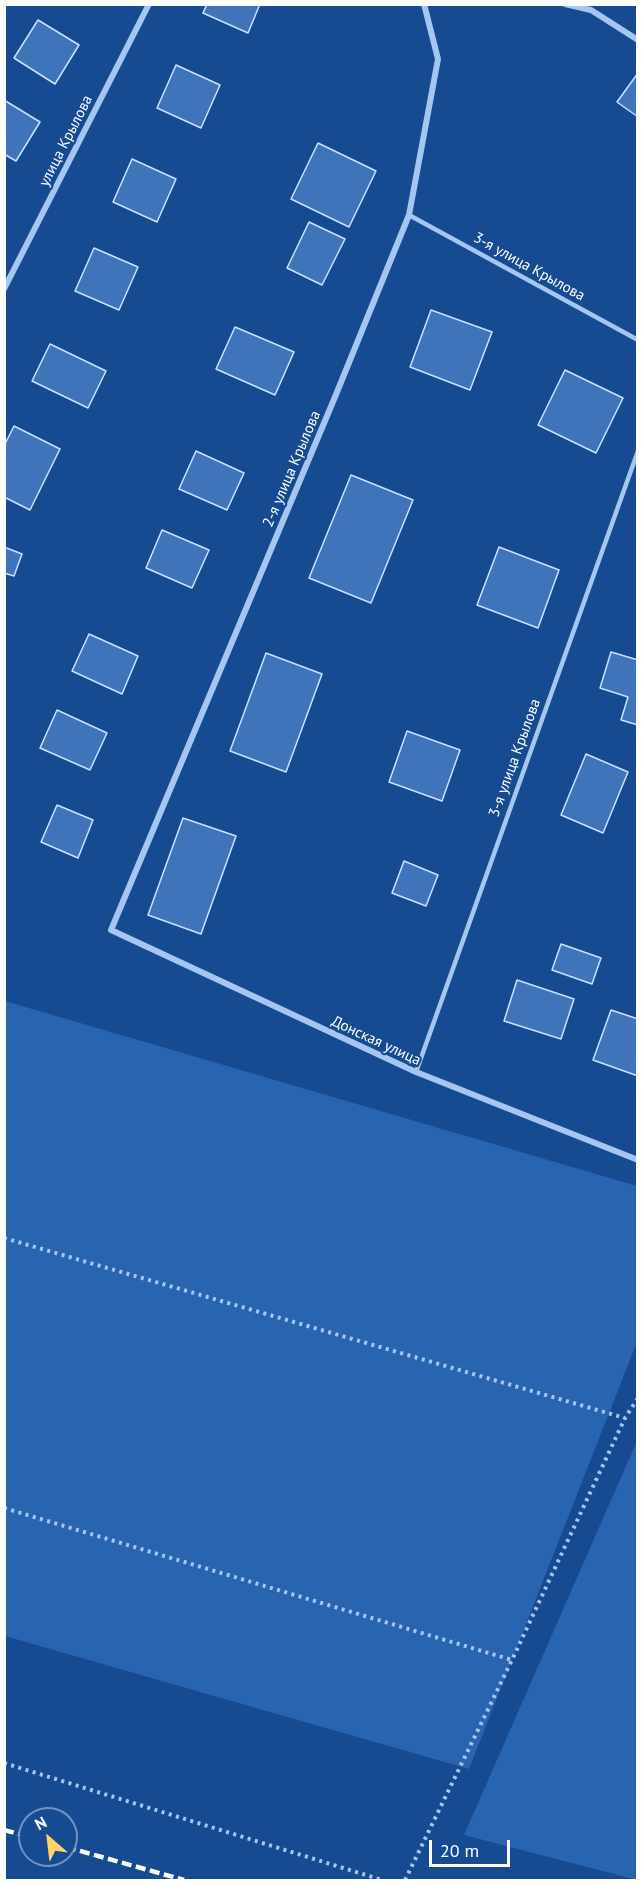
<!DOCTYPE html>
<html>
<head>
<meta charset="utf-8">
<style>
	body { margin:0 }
	#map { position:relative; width:642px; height:1885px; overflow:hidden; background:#164b92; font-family:"PT Sans",sans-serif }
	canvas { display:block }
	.frame { position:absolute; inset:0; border:6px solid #fff; pointer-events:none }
	.north { position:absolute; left:18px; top:1807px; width:60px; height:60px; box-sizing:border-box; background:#164b92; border:2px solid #7393be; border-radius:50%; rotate:332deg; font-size:16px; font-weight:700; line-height:24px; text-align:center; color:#fff }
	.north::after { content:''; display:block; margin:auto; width:21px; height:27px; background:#ffd465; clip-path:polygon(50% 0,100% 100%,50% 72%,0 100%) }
	.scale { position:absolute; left:429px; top:1840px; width:81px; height:27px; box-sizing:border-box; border:3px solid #fff; border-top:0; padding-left:8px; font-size:18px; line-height:21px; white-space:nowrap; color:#fff; -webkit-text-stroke:4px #164b92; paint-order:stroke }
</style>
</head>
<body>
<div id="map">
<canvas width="642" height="1885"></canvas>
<div class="frame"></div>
<div class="north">N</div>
<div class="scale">20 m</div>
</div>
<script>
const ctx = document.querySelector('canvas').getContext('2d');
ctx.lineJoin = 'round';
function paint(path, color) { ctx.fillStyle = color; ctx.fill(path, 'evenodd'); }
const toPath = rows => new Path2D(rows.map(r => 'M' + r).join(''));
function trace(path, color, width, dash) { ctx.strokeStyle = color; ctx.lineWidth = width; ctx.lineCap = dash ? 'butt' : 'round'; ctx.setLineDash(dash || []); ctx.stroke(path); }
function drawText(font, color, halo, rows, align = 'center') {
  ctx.font = font + ' "PT Sans",sans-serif'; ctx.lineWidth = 4.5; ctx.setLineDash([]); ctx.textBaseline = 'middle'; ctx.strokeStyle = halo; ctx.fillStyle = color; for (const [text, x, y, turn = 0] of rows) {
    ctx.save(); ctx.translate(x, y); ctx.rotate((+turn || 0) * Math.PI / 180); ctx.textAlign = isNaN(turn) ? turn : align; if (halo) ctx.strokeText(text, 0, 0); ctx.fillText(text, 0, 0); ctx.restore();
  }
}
paint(toPath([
	[5,1001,637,1186,637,1342,469,1769,5,1636],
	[637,1441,638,1880,637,1880,464,1835]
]), '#2964b1');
const building = toPath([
	[207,4,260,4,248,33,203,13,207,4],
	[38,20,79,45,55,84,14,58,38,20],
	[176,65,220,85,201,128,157,108,176,65],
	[638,73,638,117,617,102,638,73],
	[4,100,40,122,16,161,4,154,4,100],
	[318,143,376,171,349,227,291,199,318,143],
	[132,159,176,179,157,222,113,202,132,159],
	[309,222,345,239,322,285,287,268,309,222],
	[94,248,138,267,119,310,75,291,94,248],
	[431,310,492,332,470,390,410,367,431,310],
	[235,327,294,352,275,395,216,369,235,327],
	[50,344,106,371,88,408,32,381,50,344],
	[565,370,623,398,596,453,538,425,565,370],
	[14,426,60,449,30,510,4,497,4,446,14,426],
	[196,451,244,473,227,510,179,489,196,451],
	[351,475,413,500,371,603,309,578,351,475],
	[162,530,209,550,192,588,146,568,162,530],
	[4,547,22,554,14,576,4,573,4,547],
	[499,547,559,570,538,628,477,605,499,547],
	[89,634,138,656,122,694,72,671,89,634],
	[611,652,638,660,638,725,621,720,628,697,600,688,611,652],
	[266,653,322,674,286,772,230,751,266,653],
	[57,710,107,733,90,770,40,748,57,710],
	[407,731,460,750,442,801,389,782,407,731],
	[586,754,628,772,603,833,561,815,586,754],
	[57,805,93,820,78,858,41,842,57,805],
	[183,818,236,836,201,934,148,915,183,818],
	[404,861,438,875,426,906,392,893,404,861],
	[561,944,601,958,592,984,552,970,561,944],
	[517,980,574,999,561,1039,504,1021,517,980],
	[611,1010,638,1019,638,1076,593,1060,611,1010]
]);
paint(building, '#3f74ba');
trace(building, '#cce1fc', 1.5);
trace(toPath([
	[4,1238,625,1418],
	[4,1508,512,1660],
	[4,1763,382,1880],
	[405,1880,512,1660,625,1418,638,1398]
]), '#a5c6f1', 4, [3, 4.5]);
trace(toPath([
	[409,215,638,340],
	[416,1072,638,451]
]), '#a5c6f1', 4.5);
trace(toPath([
	[424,4,438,59,409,215,335,397,111,930,416,1072,638,1160],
	[565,4,591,10,638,40],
	[4,289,149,4]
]), '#a5c6f1', 6);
trace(toPath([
	[4,1830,30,1837],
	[66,1847,184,1880]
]), '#fff', 4.5, [10, 4.5]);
drawText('15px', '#fff', '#164b92', [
	["улица Крылова",66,141,-63],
	["3-я улица Крылова",529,267,29],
	["2-я улица Крылова",292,469,-67],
	["3-я улица Крылова",515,758,-70],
	["Донская улица",376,1041,25]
]);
</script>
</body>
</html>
